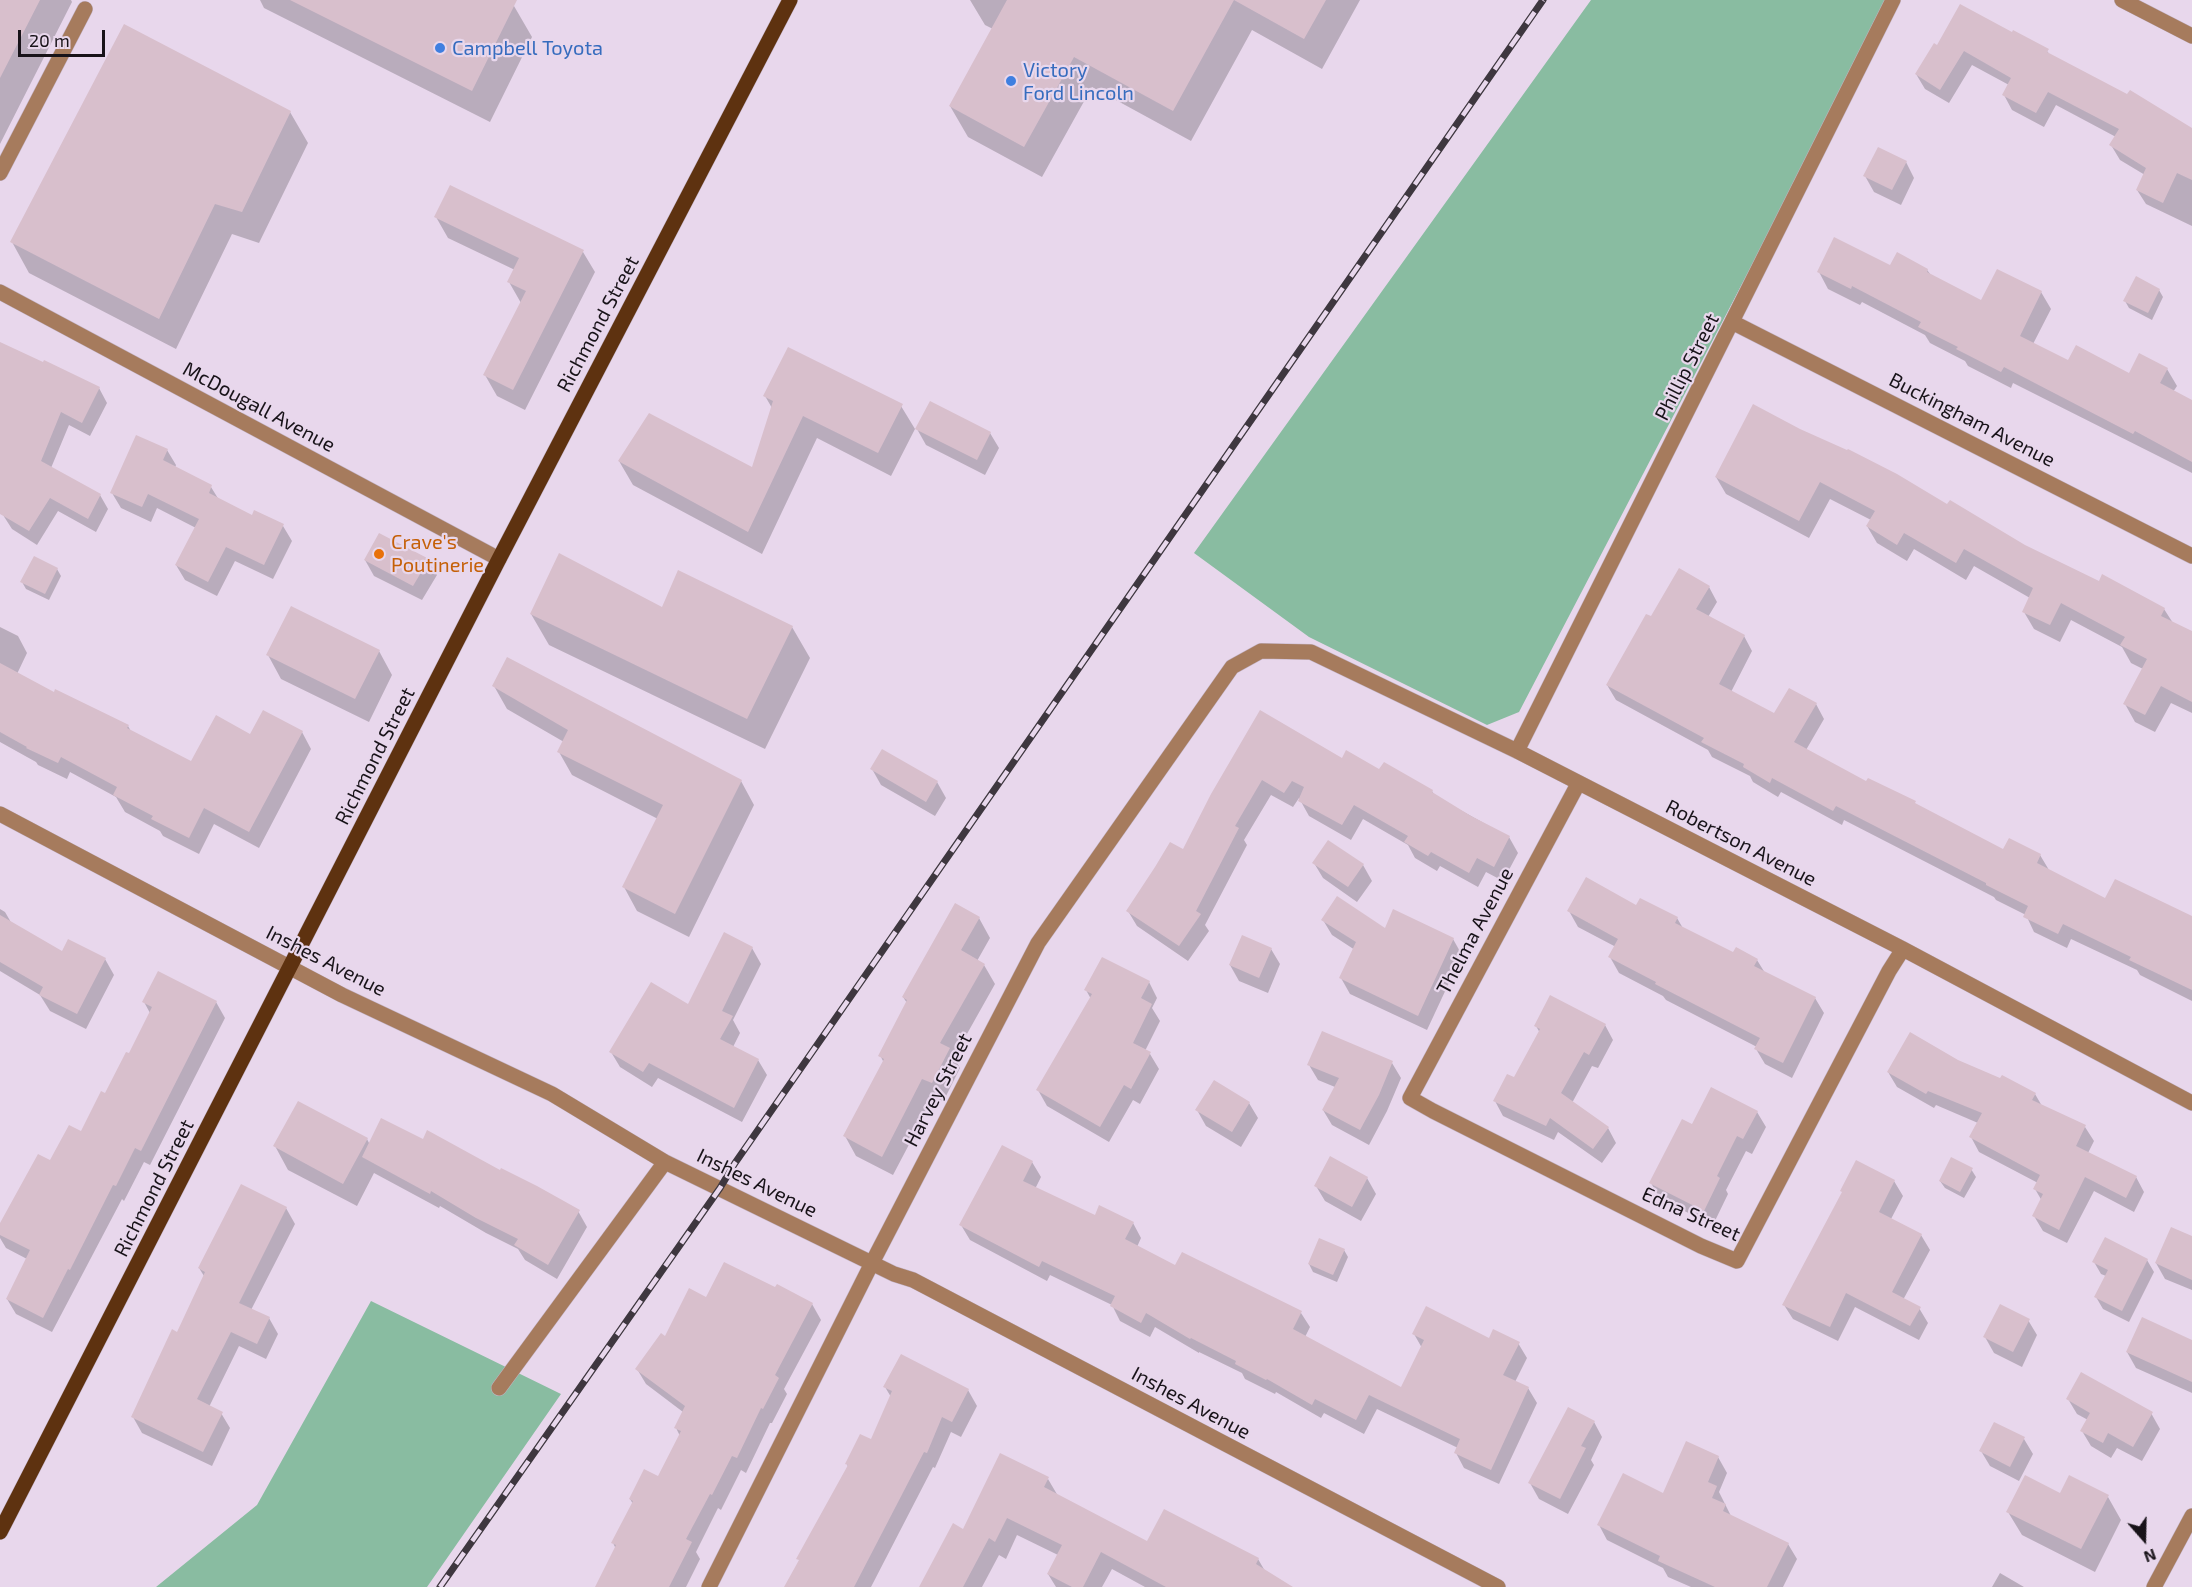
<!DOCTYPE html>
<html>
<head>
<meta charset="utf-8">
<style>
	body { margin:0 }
	#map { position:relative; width:2192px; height:1587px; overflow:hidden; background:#e8d7ec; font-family:"Exo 2",sans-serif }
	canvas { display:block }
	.north { position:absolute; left:2114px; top:1509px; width:60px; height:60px; -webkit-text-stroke:4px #e8d7ec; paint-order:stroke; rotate:160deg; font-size:16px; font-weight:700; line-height:24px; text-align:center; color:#181319 }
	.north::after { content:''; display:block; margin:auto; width:21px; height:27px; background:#181319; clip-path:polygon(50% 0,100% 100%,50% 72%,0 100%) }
	.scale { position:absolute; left:18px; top:30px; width:87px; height:27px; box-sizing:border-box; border:3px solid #181319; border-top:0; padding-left:8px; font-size:18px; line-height:21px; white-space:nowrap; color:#181319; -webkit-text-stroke:4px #e8d7ec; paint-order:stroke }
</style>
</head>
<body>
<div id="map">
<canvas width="2192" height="1587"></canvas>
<div class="north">N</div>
<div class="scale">20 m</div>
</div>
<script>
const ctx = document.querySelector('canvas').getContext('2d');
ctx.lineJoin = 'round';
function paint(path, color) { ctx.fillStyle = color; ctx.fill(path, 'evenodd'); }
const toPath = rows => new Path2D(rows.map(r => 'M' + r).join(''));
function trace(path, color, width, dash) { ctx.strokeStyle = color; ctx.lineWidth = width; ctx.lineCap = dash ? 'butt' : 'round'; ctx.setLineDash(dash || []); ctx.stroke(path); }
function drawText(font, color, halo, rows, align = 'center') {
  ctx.font = font + ' "Exo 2",sans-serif'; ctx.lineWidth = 4.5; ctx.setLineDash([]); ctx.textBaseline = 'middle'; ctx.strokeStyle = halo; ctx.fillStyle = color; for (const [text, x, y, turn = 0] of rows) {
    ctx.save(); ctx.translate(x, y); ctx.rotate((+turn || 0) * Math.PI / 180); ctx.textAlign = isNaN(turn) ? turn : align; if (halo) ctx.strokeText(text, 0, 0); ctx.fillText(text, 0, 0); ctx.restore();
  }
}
paint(toPath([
	[1591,0,1890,0,1519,712,1487,725,1309,637,1194,553],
	[371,1301,561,1394,427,1587,156,1587,257,1505]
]), '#89bca1');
paint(toPath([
	[0,0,71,0,72,2,0,144],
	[260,0,502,0,514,6,532,37,490,122,264,8],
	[970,0,1360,0,1322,69,1252,30,1191,141,1092,87,1042,177,968,137,950,106,993,29,985,25],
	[1934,45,2047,51,2050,55,2192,130,2192,226,2146,204,2137,190,2145,175,2120,160,2111,145,2116,137,2056,105,2044,127,2012,110,2004,95,2009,85,1972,65,1949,103,1925,89,1916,74],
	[290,112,308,143,259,243,232,234,176,349,29,273,12,242],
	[1906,162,1914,178,1901,205,1874,192,1865,176],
	[436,217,583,252,595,272,525,410,497,396,485,375,521,303,509,282,515,270,448,238],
	[1891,267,1927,270,1931,275,1982,302,2041,292,2051,309,2033,344,2069,362,2130,375,2167,369,2177,386,2173,392,2192,402,2192,473,2013,383,2011,388,1968,366,1965,361,1930,343,1925,335,1862,302,1860,305,1828,289,1819,272],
	[2159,290,2163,297,2152,320,2129,308,2125,301],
	[0,344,99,388,107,403,90,436,69,425,51,468,100,495,108,509,96,532,58,511,37,545,12,529,3,515,0,508],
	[765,396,901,406,915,429,891,476,817,438,762,554,633,485,619,461,753,469,772,408],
	[1754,406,2024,546,2099,583,2164,609,2173,623,2192,633,2192,713,2171,703,2155,732,2135,722,2125,704,2143,669,2131,663,2122,647,2071,620,2060,642,2034,629,2024,612,2030,598,1974,566,1966,580,1914,549,1907,561,1877,543,1867,526,1871,520,1830,499,1809,538,1726,494,1716,477],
	[917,429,990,433,999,448,985,475,926,445],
	[167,450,176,465,175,468,211,487,219,500,252,517,255,512,283,526,292,541,273,579,235,561,217,596,185,580,176,565,196,528,157,508,151,522,121,508,112,493],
	[365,560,428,560,437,575,422,600,374,576],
	[57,569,61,576,49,600,26,589,22,582],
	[1709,587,1717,602,1708,617,1744,636,1752,651,1731,692,1775,715,1816,704,1824,719,1806,750,1867,783,1916,806,2004,851,2040,855,2049,870,2106,900,2192,918,2192,1001,2140,975,2137,970,2071,939,2067,948,2034,932,2026,915,1996,900,1994,897,1844,820,1842,825,1781,792,1778,797,1753,782,1750,776,1712,757,1708,750,1616,700,1607,685,1651,618],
	[663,609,792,627,810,658,765,749,549,645,531,614],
	[0,627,18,636,27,653,17,674,54,694,128,726,132,733,192,763,302,732,311,749,259,848,214,824,199,854,163,836,160,831,125,812,116,797,70,772,67,779,38,765,36,762,0,742],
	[379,651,392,675,369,722,281,679,268,655],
	[494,686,741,781,754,805,689,937,637,911,624,887,658,819,572,775,559,752,564,742,507,709],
	[1261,712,1343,760,1432,791,1435,796,1509,837,1518,853,1503,881,1486,872,1478,887,1440,866,1437,871,1415,858,1408,845,1363,819,1351,840,1309,816,1299,798,1293,807,1271,795,1244,840,1247,845,1205,925,1209,931,1188,961,1137,926,1128,911,1184,851],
	[872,769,937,782,946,798,935,816,881,785],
	[1314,863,1363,865,1372,881,1357,902,1323,878],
	[1637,907,1677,918,1684,930,1733,954,1757,960,1765,973,1815,998,1824,1013,1792,1078,1765,1064,1756,1049,1757,1047,1666,1000,1663,996,1619,973,1610,957,1616,947,1578,927,1569,911],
	[0,909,5,912,12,924,62,953,105,959,114,975,86,1029,50,1011,40,995,0,971],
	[979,918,990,938,977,961,984,965,995,984,954,1057,960,1068,943,1102,934,1097,893,1175,856,1156,845,1136,884,1063,880,1055,907,1003,903,997],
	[1323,920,1453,939,1462,955,1427,1030,1350,994,1341,978,1355,950,1332,935],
	[752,948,761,964,733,1020,740,1033,733,1047,758,1060,767,1075,742,1122,658,1078,652,1087,620,1067,611,1052,689,1006],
	[1271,949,1280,964,1268,993,1239,981,1230,965],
	[1149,982,1157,998,1152,1008,1160,1021,1145,1051,1150,1054,1159,1069,1140,1104,1133,1100,1109,1142,1047,1106,1038,1090,1091,999,1086,990],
	[144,1002,216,1002,225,1018,150,1165,144,1162,124,1201,122,1199,52,1332,16,1314,7,1299,27,1259,6,1248,0,1238,0,1227,51,1162,81,1133,106,1095,130,1055,150,1013],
	[1605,1025,1613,1040,1598,1068,1592,1066,1572,1103,1608,1128,1616,1143,1602,1163,1558,1132,1554,1140,1503,1116,1495,1101,1515,1079,1540,1033,1536,1026],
	[1957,1061,2035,1094,2042,1106,2085,1127,2094,1141,2088,1153,2136,1177,2144,1192,2134,1212,2094,1191,2067,1243,2043,1231,2034,1216,2042,1201,2035,1189,2038,1183,1979,1152,1971,1137,1978,1123,1936,1105,1934,1108,1897,1087,1888,1072],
	[1392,1063,1401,1078,1387,1111,1369,1145,1332,1125,1323,1110,1335,1087,1318,1080,1309,1065],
	[1249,1103,1258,1118,1241,1147,1206,1126,1197,1110],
	[1757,1112,1766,1127,1752,1154,1746,1151,1726,1190,1728,1194,1713,1225,1660,1199,1651,1183,1693,1126],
	[367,1139,370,1145,423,1141,500,1172,578,1211,587,1227,557,1279,525,1260,518,1249,486,1233,440,1206,439,1208,374,1173,357,1206,288,1170,275,1146],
	[1003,1147,1032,1162,1041,1177,1035,1189,1095,1217,1133,1223,1141,1238,1137,1247,1176,1267,1301,1313,1310,1327,1305,1337,1402,1389,1422,1348,1414,1334,1518,1343,1527,1358,1515,1382,1528,1388,1537,1403,1499,1484,1464,1468,1456,1453,1458,1448,1377,1409,1364,1434,1324,1413,1321,1418,1276,1392,1275,1394,1245,1379,1242,1373,1199,1352,1199,1353,1155,1327,1150,1337,1120,1321,1112,1305,1050,1275,1047,1281,970,1240,961,1225],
	[1971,1169,1976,1177,1964,1198,1945,1188,1940,1181],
	[1367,1178,1376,1194,1361,1221,1325,1201,1316,1186],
	[1894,1181,1903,1196,1891,1219,1921,1235,1930,1250,1903,1300,1919,1308,1928,1323,1919,1340,1855,1307,1838,1341,1793,1319,1784,1305],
	[242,1186,286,1208,295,1224,251,1310,269,1318,278,1334,266,1359,239,1346,209,1407,221,1413,230,1428,212,1466,142,1433,133,1417,178,1334,204,1276,199,1268],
	[2192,1238,2192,1290,2165,1279,2156,1263],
	[1344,1250,1348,1257,1337,1282,1313,1272,1309,1264],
	[2147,1260,2154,1272,2129,1322,2103,1309,2096,1297,2106,1276,2101,1274,2094,1262],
	[707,1299,812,1304,821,1320,784,1389,787,1394,772,1423,770,1423,746,1473,741,1470,721,1510,718,1508,696,1552,700,1559,686,1587,597,1587,616,1549,613,1543,633,1504,630,1499,659,1478,680,1436,676,1428,683,1412,646,1384,637,1369,666,1338],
	[2028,1320,2037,1335,2022,1367,1994,1353,1985,1337],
	[2192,1342,2192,1393,2136,1368,2127,1352],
	[885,1387,968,1390,977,1406,961,1437,951,1432,935,1468,933,1467,871,1587,787,1587,848,1467,847,1464,872,1441,891,1397],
	[2068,1399,2151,1413,2160,1429,2142,1461,2117,1448,2111,1458,2091,1446,2082,1431,2088,1420,2077,1414],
	[1594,1422,1602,1437,1591,1460,1594,1465,1568,1514,1539,1499,1530,1483],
	[2024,1439,2033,1454,2019,1481,1990,1466,1981,1451],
	[1718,1457,1727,1473,1719,1492,1731,1516,1788,1544,1797,1559,1783,1587,1691,1587,1668,1577,1663,1568,1607,1540,1599,1525,1663,1495],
	[1048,1479,1058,1496,1148,1543,1258,1559,1265,1571,1291,1587,1145,1587,1112,1569,1102,1587,1056,1587,1048,1574,1058,1555,1017,1535,1006,1559,999,1555,982,1587,927,1587,964,1531],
	[2108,1497,2121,1520,2095,1572,2022,1535,2008,1512],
	[2000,1573,2024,1587,1992,1587]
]), '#0003');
paint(toPath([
	[0,0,40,0,0,78],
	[290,0,517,0,472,91],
	[1007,0,1326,0,1304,39,1234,0,1173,111,1074,57,1024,147,949,106],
	[1960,4,2012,32,2013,30,2049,49,2047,52,2127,94,2130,90,2192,128,2192,180,2177,173,2163,203,2136,190,2146,168,2109,145,2119,129,2048,92,2036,113,2002,95,2011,78,1964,51,1940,90,1915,74,1934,43,1937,45],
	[124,24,291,111,242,212,215,204,159,319,10,242],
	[1878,147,1907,161,1892,190,1863,176],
	[450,185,584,250,513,390,483,375,526,291,507,282,519,258,434,217],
	[1834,237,1890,265,1897,252,1928,269,1927,272,1981,300,1997,269,2042,291,2020,336,2068,360,2076,345,2129,373,2139,353,2168,368,2160,383,2192,400,2192,462,2135,431,2133,434,2004,367,2001,372,1956,349,1958,347,1918,327,1921,322,1852,286,1851,289,1817,272],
	[2136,276,2160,289,2148,313,2123,301],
	[0,342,43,362,44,360,100,387,82,423,61,412,41,461,101,494,88,519,50,498,29,531,0,514],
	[788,347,903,404,878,453,803,416,748,532,618,461,649,413,752,467,773,401,763,396],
	[930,401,991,432,977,460,915,429],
	[1753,404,1800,429,1847,450,1848,449,1897,474,1947,504,1950,500,2025,545,2099,581,2102,574,2165,608,2161,616,2192,631,2192,702,2161,686,2145,715,2123,704,2147,659,2120,645,2125,637,2061,603,2050,625,2022,612,2033,588,1964,549,1956,563,1904,533,1897,545,1866,526,1875,511,1820,482,1799,521,1715,477],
	[136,435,168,449,163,460,212,485,209,493,252,515,254,510,284,524,264,565,226,547,208,582,175,565,199,519,148,494,142,507,110,493],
	[379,533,429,559,413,586,364,560],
	[559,553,662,607,678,570,793,626,747,719,530,614],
	[34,556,58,568,45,594,20,582],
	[1679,568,1710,586,1696,609,1745,635,1719,684,1774,713,1789,688,1817,703,1794,742,1866,781,1868,778,1916,801,1915,803,2003,849,2009,838,2041,854,2037,863,2105,898,2115,879,2192,916,2192,990,2129,960,2131,957,2063,924,2058,934,2023,917,2028,906,1986,885,1986,883,1836,806,1833,811,1772,778,1770,783,1743,767,1744,764,1701,742,1704,738,1606,685,1646,614,1651,616],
	[291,606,380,650,355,699,266,655],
	[507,657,742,780,675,914,622,887,663,805,557,752,568,730,492,686],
	[0,663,54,692,55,689,129,725,127,728,191,761,216,715,250,734,263,710,303,731,249,832,204,808,189,838,151,819,153,816,113,795,117,787,61,757,58,763,26,748,27,747,0,732],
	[1260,710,1342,758,1346,750,1379,769,1384,762,1433,790,1432,792,1471,816,1510,836,1494,867,1477,858,1469,873,1431,852,1428,856,1404,842,1408,836,1354,805,1342,825,1298,801,1304,787,1292,781,1284,793,1262,780,1235,826,1239,828,1196,911,1201,914,1179,946,1126,911,1155,867,1170,842,1183,849,1211,794],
	[882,749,938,781,926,802,870,769],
	[1328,840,1364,864,1348,887,1312,863],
	[1586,877,1636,905,1640,898,1678,917,1675,923,1733,952,1736,947,1758,959,1754,966,1816,997,1783,1063,1754,1049,1760,1038,1655,984,1656,982,1608,957,1618,939,1567,911],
	[1337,896,1385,928,1393,909,1454,938,1418,1016,1339,978,1356,942,1321,920],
	[955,903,980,917,961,950,985,964,940,1043,950,1048,932,1083,922,1079,882,1157,843,1136,884,1059,878,1056,907,1000,902,997],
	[0,915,62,951,68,939,106,958,77,1014,39,995,43,987,0,962],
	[724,932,753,947,722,1011,733,1016,720,1039,759,1059,734,1108,649,1063,643,1072,609,1052,651,982,688,1004],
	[1242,935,1272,948,1259,978,1229,965],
	[1102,957,1150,981,1141,998,1152,1004,1133,1043,1151,1052,1131,1089,1124,1085,1100,1127,1036,1090,1092,994,1084,990],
	[158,971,217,1001,141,1151,135,1148,116,1186,113,1185,70,1270,68,1269,43,1318,6,1299,30,1250,0,1235,0,1223,38,1154,50,1160,69,1125,81,1131,101,1091,105,1093,126,1052,129,1053,152,1007,142,1002],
	[1550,995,1606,1024,1589,1055,1584,1052,1561,1093,1609,1127,1593,1149,1550,1118,1546,1126,1493,1101,1507,1074,1514,1077,1540,1029,1534,1026],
	[1322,1031,1393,1061,1379,1095,1360,1130,1322,1110,1339,1078,1307,1065],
	[1910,1032,1958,1060,2000,1078,2002,1075,2036,1093,2032,1100,2086,1125,2076,1146,2137,1176,2126,1198,2085,1177,2059,1230,2032,1216,2043,1194,2033,1189,2040,1175,1969,1137,1982,1113,1928,1091,1926,1094,1887,1072],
	[1214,1080,1250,1102,1232,1132,1195,1110],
	[1711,1087,1758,1111,1743,1139,1737,1136,1717,1176,1720,1178,1704,1211,1649,1183,1682,1119,1692,1124],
	[298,1101,368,1138,343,1184,273,1146],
	[381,1118,423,1139,427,1130,500,1170,501,1168,537,1186,580,1210,548,1265,514,1245,518,1239,476,1218,431,1191,430,1194,362,1157],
	[1002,1145,1033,1161,1023,1181,1095,1215,1099,1205,1134,1222,1125,1239,1175,1265,1182,1252,1302,1311,1293,1329,1401,1387,1424,1340,1412,1334,1426,1306,1489,1338,1493,1329,1520,1342,1503,1375,1529,1387,1491,1470,1454,1453,1460,1439,1369,1395,1356,1420,1315,1399,1312,1405,1267,1379,1266,1380,1235,1364,1236,1361,1191,1338,1190,1339,1146,1313,1141,1323,1110,1306,1115,1296,1042,1261,1039,1267,959,1225],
	[1330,1156,1368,1177,1352,1207,1314,1186],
	[1951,1157,1973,1168,1960,1192,1939,1181],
	[1856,1160,1895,1180,1879,1212,1922,1234,1892,1292,1921,1307,1910,1326,1846,1293,1830,1327,1782,1305,1842,1192,1840,1191],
	[241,1184,287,1207,239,1303,270,1317,257,1344,231,1332,197,1399,223,1412,203,1452,131,1417,172,1329,177,1332,205,1272,198,1268],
	[2171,1227,2192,1236,2192,1280,2155,1263],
	[2105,1237,2148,1259,2122,1311,2094,1297,2108,1270,2092,1262],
	[1319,1238,1345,1249,1333,1275,1308,1264],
	[724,1262,775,1287,777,1284,813,1303,775,1375,779,1378,763,1409,761,1408,737,1458,732,1456,712,1495,710,1494,686,1539,692,1542,669,1587,595,1587,616,1545,611,1543,633,1501,629,1499,644,1469,658,1476,681,1431,674,1428,685,1406,635,1369,661,1333,665,1336,689,1288,706,1297],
	[2000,1304,2030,1319,2013,1352,1983,1337],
	[2142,1317,2192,1340,2192,1382,2126,1352],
	[901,1354,969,1389,952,1422,942,1417,927,1453,924,1452,854,1587,784,1587,799,1560,796,1559,848,1465,845,1464,860,1434,871,1439,892,1391,883,1387],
	[2081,1372,2153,1412,2133,1447,2108,1433,2103,1443,2080,1431,2090,1413,2066,1399],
	[1568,1407,1595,1421,1581,1446,1586,1448,1560,1499,1528,1483],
	[1994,1422,2025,1437,2010,1467,1979,1451],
	[1686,1441,1719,1456,1708,1482,1717,1486,1712,1498,1726,1504,1723,1511,1789,1543,1767,1587,1715,1587,1658,1561,1660,1556,1597,1525,1623,1473,1663,1493],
	[1000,1453,1049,1477,1044,1487,1147,1541,1164,1509,1259,1558,1256,1564,1293,1587,1166,1587,1101,1552,1083,1587,1072,1587,1047,1574,1062,1545,1007,1518,995,1542,989,1538,963,1587,919,1587,953,1523,963,1529],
	[2025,1475,2060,1493,2069,1475,2109,1495,2081,1549,2006,1512]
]), '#d8bfcc');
const minor = toPath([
	[2122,0,2192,36],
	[0,173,85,9],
	[0,292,499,559],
	[1732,322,2192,556],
	[1517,751,1893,0],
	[1578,784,1410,1098,1433,1111,1701,1246,1737,1261,1889,971,1903,949],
	[0,814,342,995,552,1094,665,1162,894,1274,913,1280,1498,1587],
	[499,1388,665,1162],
	[709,1587,872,1263,1038,943,1232,667,1261,651,1311,652,1517,751,1903,949,2192,1103],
	[2154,1587,2192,1516]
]);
const major = toPath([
	[0,1532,499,559,790,0]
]);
trace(minor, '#c3b4c6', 16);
trace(major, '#c3b4c6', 16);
trace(minor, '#a67b5d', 15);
trace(major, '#5e3210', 15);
const rail = toPath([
	[440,1587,720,1188,735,1163,1543,0]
]);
trace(rail, '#3e373f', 7);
trace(rail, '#e8d7ec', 4.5, [14]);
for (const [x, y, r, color] of [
	[440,48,6,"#3f7fe0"],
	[1011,81,6,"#3f7fe0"],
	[379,554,6,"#e8710a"]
]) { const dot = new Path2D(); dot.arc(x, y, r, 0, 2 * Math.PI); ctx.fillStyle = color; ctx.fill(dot); trace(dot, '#e8d7ec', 2); }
drawText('20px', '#366cbe', '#e8d7ec', [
	["Campbell Toyota",452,48],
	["Victory",1023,70],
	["Ford Lincoln",1023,93]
], 'left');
drawText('20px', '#181319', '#e8d7ec', [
	["Richmond Street",598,324,-62],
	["Phillip Street",1687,367,-63],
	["McDougall Avenue",259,407,28],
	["Buckingham Avenue",1972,420,27],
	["Richmond Street",375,756,-63],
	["Robertson Avenue",1741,843,27],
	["Thelma Avenue",1475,931,-62],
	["Inshes Avenue",326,961,27],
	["Harvey Street",938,1090,-63],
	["Inshes Avenue",757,1183,26],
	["Richmond Street",154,1188,-63],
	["Edna Street",1691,1214,24],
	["Inshes Avenue",1191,1403,28]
]);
drawText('20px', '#c56008', '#e8d7ec', [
	["Crave's",391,542],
	["Poutinerie",391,565]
], 'left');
</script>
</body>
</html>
